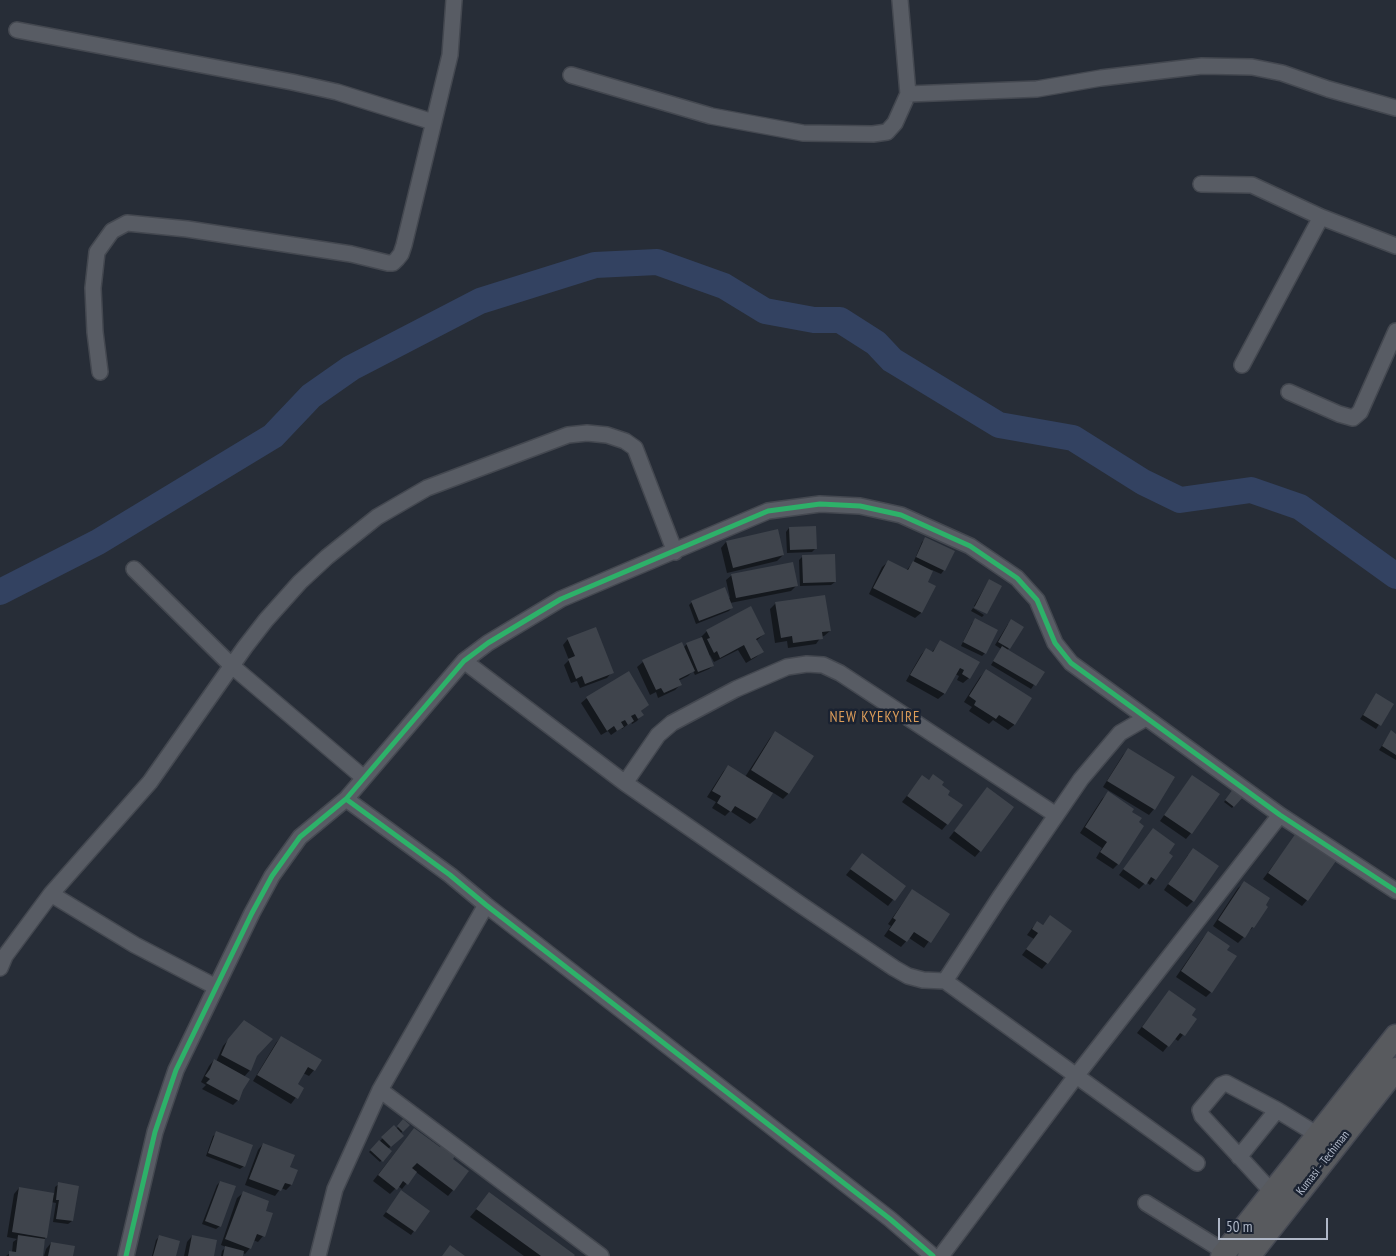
<!DOCTYPE html>
<html>
<head>
<meta charset="utf-8">
<style>
	body { margin:0 }
	#map { position:relative; width:1396px; height:1256px; overflow:hidden; background:#272d37; font-family:"PT Sans Narrow",sans-serif }
	canvas { display:block }
	.scale { position:absolute; left:1218px; top:1218px; width:110px; height:22px; box-sizing:border-box; border:2px solid #b0b8c8; border-top:0; padding-left:6px; font-size:15px; line-height:18px; white-space:nowrap; color:#b0b8c8; -webkit-text-stroke:4px #1a2231; paint-order:stroke }
</style>
</head>
<body>
<div id="map">
<canvas width="1396" height="1256"></canvas>
<div class="scale">50 m</div>
</div>
<script>
const ctx = document.querySelector('canvas').getContext('2d');
ctx.lineJoin = 'round';
function paint(path, color) { ctx.fillStyle = color; ctx.fill(path, 'evenodd'); }
const toPath = rows => new Path2D(rows.map(r => 'M' + r).join(''));
function trace(path, color, width, dash) { ctx.strokeStyle = color; ctx.lineWidth = width; ctx.lineCap = dash ? 'butt' : 'round'; ctx.setLineDash(dash || []); ctx.stroke(path); }
function drawText(font, color, halo, rows, align = 'center') {
  ctx.font = font + ' "PT Sans Narrow",sans-serif'; ctx.lineWidth = 5; ctx.setLineDash([]); ctx.textBaseline = 'middle'; ctx.strokeStyle = halo; ctx.fillStyle = color; for (const [text, x, y, turn = 0] of rows) {
    ctx.save(); ctx.translate(x, y); ctx.rotate((+turn || 0) * Math.PI / 180); ctx.textAlign = isNaN(turn) ? turn : align; if (halo) ctx.strokeText(text, 0, 0); ctx.fillText(text, 0, 0); ctx.restore();
  }
}
paint(toPath([
	[789,528,816,548,812,552,787,553,786,532],
	[777,530,783,555,777,561,727,573,721,548,726,542],
	[926,539,944,570,941,574,932,570,926,582,934,587,921,613,915,618,869,594,882,567,888,562,906,571,914,561,922,542],
	[802,557,835,582,831,585,800,586,799,560],
	[732,575,796,586,791,591,730,603,732,607,729,611,696,624,689,605,692,602,730,598,726,580],
	[989,580,986,613,974,606],
	[776,603,830,631,824,636,821,637,816,644,788,648,787,641,775,643,770,609],
	[973,608,984,615,982,617,971,611],
	[976,620,985,653,982,656,961,646,972,623],
	[1008,624,1022,627,1007,651,1043,672,1031,689,991,665,1001,649,995,645],
	[707,631,764,634,756,641,762,652,756,657,746,663,738,650,714,662,710,655,709,656,713,666,709,669,695,675,693,671,688,676,678,681,680,685,675,690,658,698,656,692,650,695,637,667,643,662,683,648,687,644,702,638,701,637],
	[568,639,612,672,607,678,580,688,577,681,571,683,564,665,569,660,563,645],
	[941,641,978,662,969,678,963,683,957,680,959,676,955,674,944,694,938,699,906,681,921,655,926,649,932,652],
	[986,671,1030,699,1014,725,1008,730,993,720,989,724,969,711,972,707,964,702,980,677],
	[1376,695,1392,705,1376,729,1360,719],
	[587,698,648,705,640,712,642,715,637,721,632,724,631,722,622,729,621,728,611,735,608,731,601,735,581,703],
	[1391,732,1396,735,1396,760,1379,750],
	[775,733,812,756,788,794,783,799,772,792,756,819,750,824,730,811,725,816,712,808,716,802,707,797,723,772,728,766,745,777,770,738],
	[1128,750,1154,809,1149,815,1103,787,1123,755],
	[933,776,940,786,947,824,942,830,902,802,922,777,928,781],
	[1192,776,1191,833,1186,839,1160,821],
	[987,789,980,851,975,857,949,838],
	[1233,791,1241,797,1232,808,1224,802],
	[1108,793,1118,864,1113,869,1096,858,1102,848,1080,833,1102,799],
	[1153,830,1155,879,1150,885,1146,882,1139,889,1119,875],
	[1296,835,1307,900,1302,906,1263,879],
	[862,855,904,886,888,906,846,875],
	[1188,855,1193,901,1187,907,1164,890],
	[1244,883,1253,927,1238,943,1213,926,1238,888],
	[912,890,949,914,924,948,909,938,901,947,884,936,891,926,888,924],
	[1050,917,1047,963,1042,969,1022,955,1034,939,1027,935,1032,928,1037,923,1042,926],
	[1208,933,1211,992,1206,997,1176,977,1203,938],
	[1170,991,1196,1019,1178,1041,1174,1038,1163,1052,1137,1033],
	[239,1028,256,1055,250,1070,244,1077,238,1100,233,1105,202,1089,206,1085,201,1082,209,1066,214,1060,216,1062,223,1046],
	[281,1037,314,1070,309,1076,303,1073,296,1085,303,1088,291,1104,253,1081,276,1043],
	[404,1121,408,1125,400,1134,402,1136,388,1149,390,1151,380,1162,369,1152,394,1127,396,1129],
	[217,1133,244,1166,240,1169,206,1156,213,1136],
	[409,1135,451,1159,468,1172,448,1196,416,1172,402,1189,398,1186,390,1194,373,1181],
	[263,1144,289,1167,291,1185,286,1190,281,1188,275,1196,245,1185,258,1150],
	[220,1182,220,1226,216,1229,202,1224,217,1185],
	[59,1184,77,1187,72,1221,68,1224,53,1222,56,1203,51,1202,42,1256,6,1256,10,1253,12,1253,13,1242,17,1239,7,1237,14,1194,19,1188,54,1195,55,1187],
	[401,1192,428,1211,411,1235,383,1216],
	[243,1193,264,1211,272,1214,263,1236,258,1242,253,1240,250,1248,245,1254,243,1253,242,1256,221,1256,222,1251,226,1247,221,1245,237,1198],
	[489,1194,572,1256,524,1256,470,1217],
	[160,1236,175,1256,152,1256,156,1240],
	[192,1236,212,1256,184,1256,187,1242],
	[51,1243,72,1256,44,1256,46,1249]
]), '#0007');
trace(toPath([
	[0,592,98,542,273,436,311,396,351,368,480,301,595,265,657,262,724,286,765,311,814,320,840,320,876,343,892,360,999,425,1073,438,1143,482,1180,500,1251,490,1300,507,1396,576]
]), '#334261', 26);
paint(toPath([
	[816,526,817,549,790,550,789,527],
	[778,529,784,555,733,568,726,541],
	[925,537,955,551,945,571,916,557],
	[835,554,836,582,803,583,802,555],
	[888,560,908,570,913,561,933,571,928,582,936,586,922,613,873,588],
	[793,562,798,586,736,598,731,574],
	[989,579,1002,586,987,614,974,608],
	[725,587,733,608,699,621,691,601],
	[825,595,831,631,822,632,823,639,793,643,792,636,781,638,775,602],
	[751,606,765,634,756,639,764,652,751,659,744,645,720,658,717,651,714,653,707,639,710,638,706,630],
	[975,618,998,630,986,654,963,642],
	[1011,619,1024,627,1010,649,998,642],
	[596,627,614,673,585,684,582,676,576,679,568,659,575,656,567,638],
	[702,637,714,666,698,672,686,643],
	[940,640,980,662,970,679,962,674,964,670,960,668,945,694,910,675,926,648,933,652],
	[682,642,695,671,679,679,682,685,664,693,661,688,656,690,642,660],
	[1002,646,1045,672,1036,686,993,661],
	[986,669,1032,698,1015,725,999,715,996,719,974,705,976,701,969,696],
	[629,671,649,705,641,711,644,715,638,719,635,714,631,716,634,721,628,725,625,720,621,722,624,727,617,731,614,726,607,731,586,697],
	[1376,693,1394,704,1381,726,1363,715],
	[1391,730,1396,734,1396,755,1382,746],
	[775,731,814,756,789,794,751,770],
	[1128,748,1175,777,1155,810,1107,781],
	[728,765,773,793,757,819,735,806,731,812,717,803,721,796,712,791],
	[933,774,944,782,942,785,950,791,948,795,963,805,948,825,907,796,922,775,929,780],
	[1192,775,1220,794,1192,834,1164,815],
	[987,787,1014,807,981,852,954,831],
	[1233,789,1243,797,1234,807,1225,800],
	[1108,791,1134,809,1132,812,1142,818,1139,822,1144,826,1119,865,1100,852,1107,842,1085,827],
	[1153,828,1175,844,1169,853,1173,856,1156,880,1151,877,1146,885,1123,869],
	[1296,833,1336,861,1308,901,1268,873],
	[1193,848,1219,866,1194,902,1168,884],
	[862,853,906,886,895,901,850,869],
	[1244,881,1270,898,1266,905,1268,907,1254,928,1252,927,1245,938,1218,920],
	[912,889,950,914,931,943,914,932,907,942,889,930,896,920,893,918],
	[1050,915,1072,931,1048,964,1026,949,1038,933,1032,929,1037,921,1043,925],
	[1208,931,1230,946,1227,950,1237,956,1212,993,1181,971],
	[1169,990,1196,1009,1192,1015,1197,1019,1185,1036,1180,1033,1169,1047,1142,1027],
	[244,1020,273,1039,257,1056,251,1071,221,1055,228,1039],
	[281,1036,322,1060,315,1071,308,1067,298,1084,304,1088,298,1099,257,1075],
	[214,1059,250,1079,243,1090,239,1101,206,1083,210,1079,205,1076,210,1069],
	[403,1119,410,1125,403,1132,397,1126],
	[394,1125,404,1136,391,1147,381,1137],
	[414,1128,440,1147,442,1145,455,1156,453,1159,469,1171,454,1191,417,1163,412,1168,417,1172,408,1185,403,1181,397,1190,378,1175],
	[216,1131,253,1145,245,1167,208,1153],
	[379,1140,392,1151,383,1162,370,1150],
	[263,1143,295,1155,290,1167,298,1170,292,1185,285,1183,281,1191,249,1179],
	[220,1181,236,1186,221,1227,205,1221],
	[58,1182,79,1186,73,1221,56,1219,59,1200,56,1200],
	[19,1187,54,1193,47,1238,12,1232],
	[401,1190,430,1211,415,1232,386,1212],
	[243,1191,269,1201,266,1211,273,1213,265,1237,257,1234,251,1249,225,1239],
	[489,1192,575,1255,574,1256,541,1256,476,1209],
	[18,1235,45,1239,43,1256,9,1256,9,1251,16,1252],
	[159,1235,180,1241,176,1256,153,1256],
	[192,1235,217,1240,214,1256,188,1256],
	[51,1242,75,1246,73,1256,48,1256],
	[450,1245,465,1256,442,1256],
	[225,1246,244,1251,243,1256,223,1256]
]), '#3f444c');
const minor = toPath([
	[17,30,292,82,337,92,433,122],
	[571,75,711,116,803,133,873,134,887,132,895,123,908,94,900,0],
	[908,94,1037,89,1101,78,1202,66,1252,67,1282,73,1328,89,1396,108],
	[1201,184,1252,185,1321,217,1396,246],
	[1242,365,1321,217],
	[100,372,95,332,93,288,97,252,112,231,127,223,187,229,351,254,388,263,393,263,397,259,401,254,404,245,450,55,454,0],
	[1289,392,1339,414,1353,418,1360,412,1396,331],
	[134,569,232,666,364,778],
	[464,661,625,783,801,905,894,968,908,976,923,980,945,981,1197,1163],
	[625,783,658,735,672,723,736,689,787,667,807,664,823,665,840,673,1056,815],
	[346,799,464,661,488,643,561,599,768,511,820,504,860,506,901,515,970,546,1017,578,1037,600,1055,643,1071,663,1280,815,1396,891],
	[51,894,135,945,216,987],
	[0,968,5,956,51,894,150,782,245,647,266,620,300,582,327,557,377,517,427,488,568,435,587,433,607,435,625,441,635,448,675,552],
	[945,981,1000,897,1081,779,1120,733,1146,718],
	[380,1090,601,1256],
	[1239,1157,1277,1110],
	[1272,1192,1202,1116,1200,1110,1221,1085,1226,1083,1277,1110,1318,1135],
	[1146,1203,1225,1252],
	[126,1256,155,1132,176,1070,252,913,272,876,300,837,346,799,450,875,486,905,890,1219,933,1256],
	[318,1256,335,1189,380,1090,486,905],
	[941,1256,1076,1076,1280,815]
]);
const highway = toPath([
	[1222,1256,1396,1036],
	[1249,1256,1396,1069]
]);
trace(minor, '#444850', 18);
trace(highway, '#444852', 25);
trace(minor, '#585c64', 15);
trace(highway, '#585a5e', 22);
trace(toPath([
	[346,799,464,661,488,643,561,599,768,511,820,504,860,506,901,515,970,546,1017,578,1037,600,1055,643,1071,663,1280,815,1396,891],
	[126,1256,155,1132,176,1070,252,913,272,876,300,837,346,799,450,875,486,905,890,1219,933,1256]
]), '#2db169', 5);
drawText('12px', '#b0b8c8', '#1a2231', [
	["Kumasi - Techiman",1323,1163,-52]
]);
ctx.letterSpacing = '1px';
drawText('15px', '#db9c59', '#1a2231', [
	["NEW KYEKYIRE",875,718]
]);
ctx.letterSpacing = '0px';
</script>
</body>
</html>
